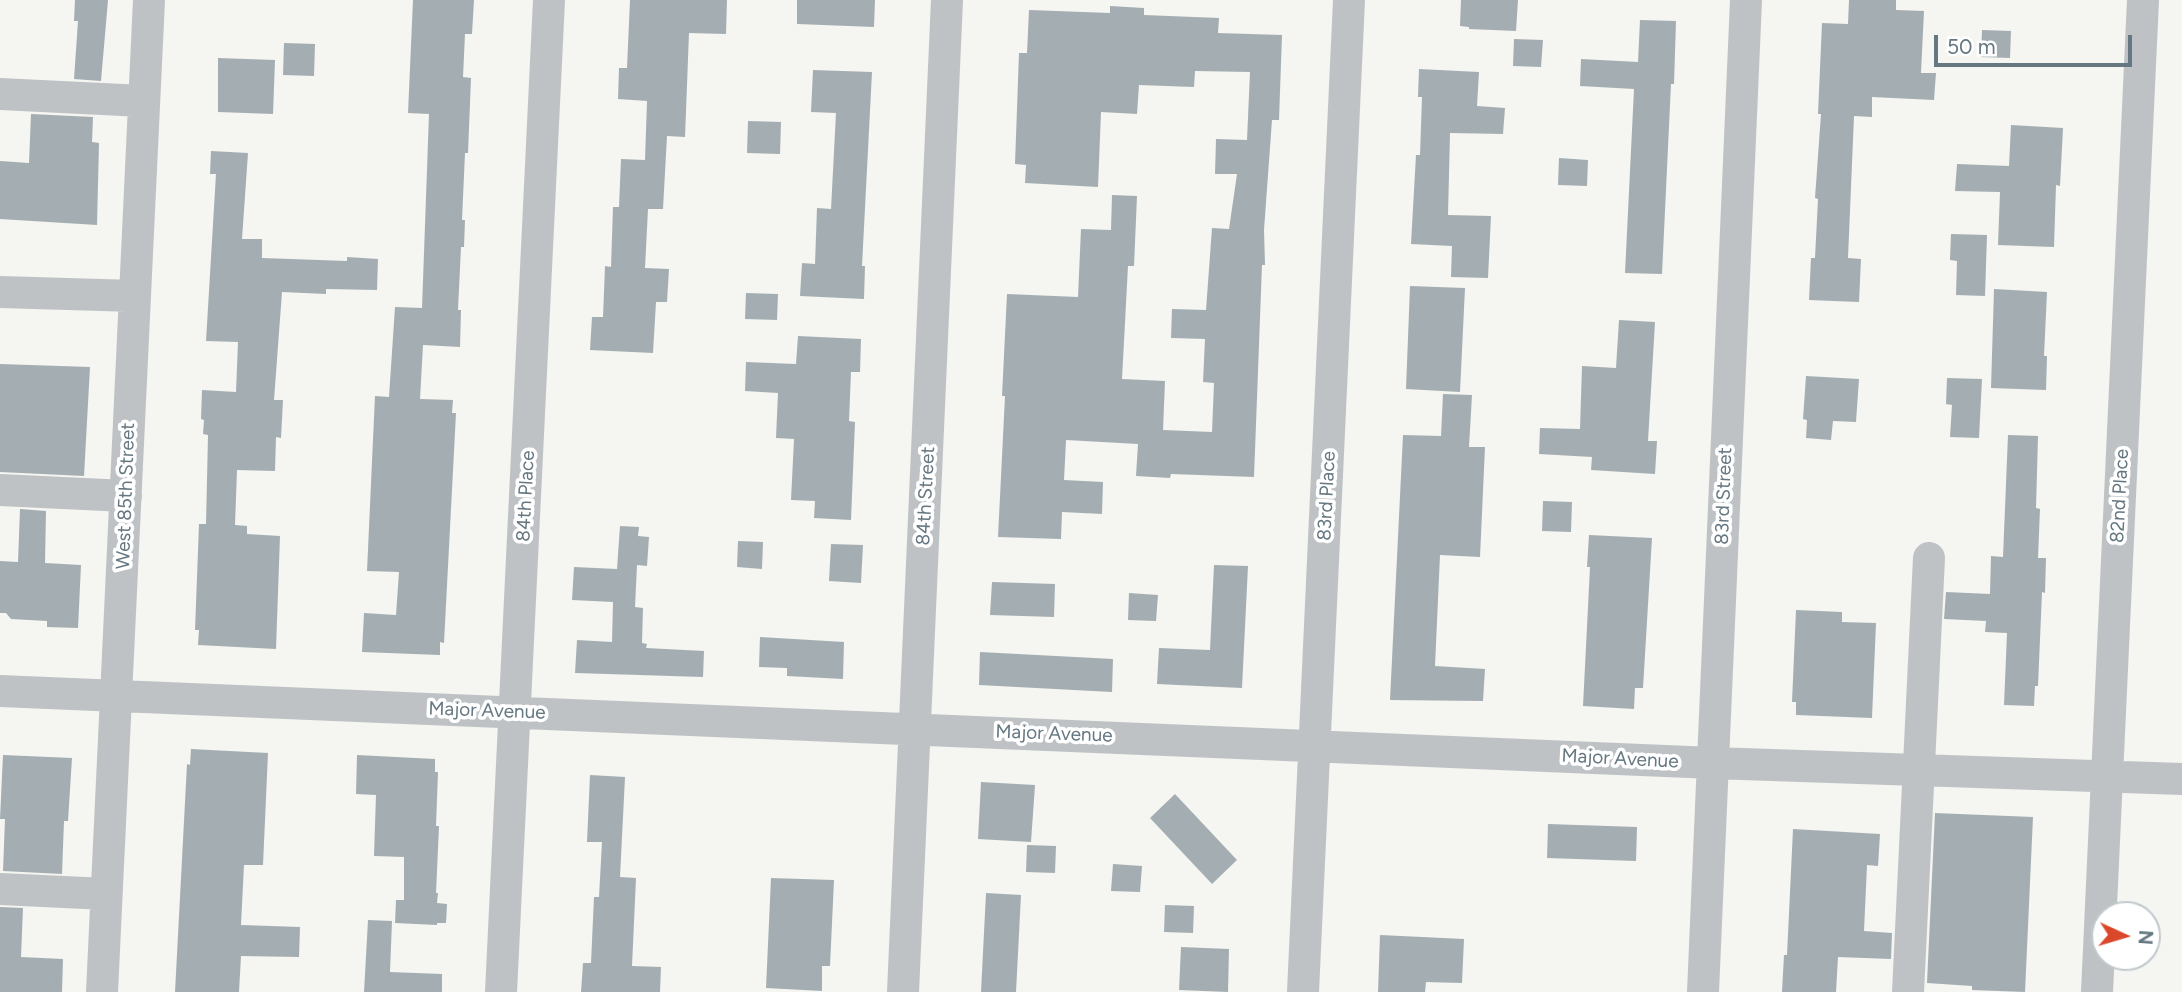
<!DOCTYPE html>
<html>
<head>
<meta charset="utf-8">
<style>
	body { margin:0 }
	#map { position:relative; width:2182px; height:992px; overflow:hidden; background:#f5f5f1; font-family:Figtree,sans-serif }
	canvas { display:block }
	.north { position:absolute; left:2091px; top:901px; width:70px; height:70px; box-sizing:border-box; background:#fff; border:2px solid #c1c9cd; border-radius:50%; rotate:94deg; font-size:19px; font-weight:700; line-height:28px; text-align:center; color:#657781 }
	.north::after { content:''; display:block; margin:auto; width:24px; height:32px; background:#db472b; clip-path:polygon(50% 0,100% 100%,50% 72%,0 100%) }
	.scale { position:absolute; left:1934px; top:35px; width:198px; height:32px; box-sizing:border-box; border:4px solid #657781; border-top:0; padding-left:9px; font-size:21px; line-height:24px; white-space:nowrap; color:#657781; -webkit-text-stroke:5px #fff; paint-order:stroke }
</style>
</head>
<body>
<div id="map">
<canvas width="2182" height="992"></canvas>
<div class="north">N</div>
<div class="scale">50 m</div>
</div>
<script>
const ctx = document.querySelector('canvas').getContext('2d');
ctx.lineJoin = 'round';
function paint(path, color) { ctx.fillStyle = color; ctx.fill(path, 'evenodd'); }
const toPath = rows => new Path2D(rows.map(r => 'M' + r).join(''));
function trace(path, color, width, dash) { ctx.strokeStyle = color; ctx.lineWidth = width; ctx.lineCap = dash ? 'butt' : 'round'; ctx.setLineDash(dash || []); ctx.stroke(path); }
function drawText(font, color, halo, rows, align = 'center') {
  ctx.font = font + ' Figtree,sans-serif'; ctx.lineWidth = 7; ctx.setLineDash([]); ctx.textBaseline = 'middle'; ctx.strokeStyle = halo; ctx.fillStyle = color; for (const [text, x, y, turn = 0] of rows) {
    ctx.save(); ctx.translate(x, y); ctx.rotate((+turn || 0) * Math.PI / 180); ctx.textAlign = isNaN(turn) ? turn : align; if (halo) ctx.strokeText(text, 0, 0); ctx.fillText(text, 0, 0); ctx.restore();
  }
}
paint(toPath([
	[75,0,108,0,101,81,74,79,78,21,74,21],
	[413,0,474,0,472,34,465,34,463,77,471,78,468,153,465,153,462,220,465,220,464,247,461,247,458,310,461,310,460,347,423,345,420,399,453,400,452,413,456,413,444,643,440,642,440,655,362,652,364,613,396,615,399,572,367,571,375,396,389,397,395,307,422,308,429,114,408,113],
	[630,0,727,0,726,34,689,33,685,137,667,136,663,209,648,209,645,268,669,269,667,302,656,302,653,353,590,350,592,317,603,317,605,266,611,267,613,207,619,207,621,159,645,160,647,101,618,99,619,68,627,68],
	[797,0,875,0,874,27,797,24],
	[1461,0,1518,0,1516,31,1469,29,1469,27,1460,26],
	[1849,0,1896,0,1896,10,1924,11,1921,73,1936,73,1934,100,1872,97,1872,117,1854,116,1848,258,1861,259,1859,302,1809,300,1811,258,1815,258,1818,199,1815,198,1821,114,1818,114,1822,23,1848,24],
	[1110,6,1144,8,1144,15,1219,18,1218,33,1282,35,1279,120,1272,120,1264,230,1265,265,1262,265,1254,477,1171,474,1170,478,1136,476,1138,444,1066,440,1064,480,1103,482,1102,514,1062,512,1061,539,998,537,1005,396,1002,396,1007,294,1078,297,1081,229,1111,230,1112,195,1137,196,1134,266,1128,266,1122,379,1165,381,1163,430,1212,432,1214,383,1203,382,1205,339,1171,338,1172,309,1206,310,1212,228,1229,229,1237,174,1215,174,1216,139,1247,140,1250,72,1195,71,1194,87,1139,85,1137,114,1101,112,1098,187,1025,183,1026,165,1015,164,1019,53,1027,53,1029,10,1110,13],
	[1640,20,1676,21,1674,84,1671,84,1662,274,1625,273,1634,89,1580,86,1581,59,1638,62],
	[1982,30,2011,31,2010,58,1981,57],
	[1514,39,1543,40,1541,67,1513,66],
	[284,43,315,44,314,76,283,75],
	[218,58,275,60,273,114,218,112],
	[1419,69,1479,72,1477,106,1505,108,1503,134,1450,133,1448,215,1491,216,1488,278,1451,277,1452,246,1411,244,1416,155,1420,155,1422,97,1418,97],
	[813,70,872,72,862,266,865,266,864,299,800,296,802,263,815,264,817,208,831,209,836,113,811,112],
	[31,114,93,117,92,142,99,143,97,225,0,219,0,161,29,163],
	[748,121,781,122,780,154,747,153],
	[2011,125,2063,128,2060,186,2056,185,2054,247,1998,245,2000,192,1955,191,1957,164,2009,166],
	[211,151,248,153,242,239,262,239,262,258,347,261,347,257,378,259,377,290,326,289,326,294,282,292,274,400,283,400,281,438,276,437,275,471,237,470,235,525,247,526,247,534,280,536,276,649,198,645,199,630,195,630,199,524,206,524,208,435,203,434,204,420,201,419,202,390,236,392,238,342,206,341,216,174,210,174],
	[1559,158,1588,160,1587,186,1558,185],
	[1951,234,1987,235,1985,296,1956,295,1957,261,1950,260],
	[1410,286,1465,288,1460,392,1406,389],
	[1994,289,2047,292,2044,356,2047,356,2046,390,1991,388],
	[746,293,778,294,777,320,745,319],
	[1619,320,1655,322,1648,441,1657,441,1655,474,1591,470,1592,457,1539,454,1540,428,1580,429,1582,366,1616,368],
	[798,336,861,339,860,372,851,372,849,421,855,422,851,520,814,518,815,501,791,500,794,439,776,438,778,393,745,391,746,362,796,364],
	[0,364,90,367,84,476,0,472],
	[1806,376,1859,379,1856,422,1833,421,1831,440,1806,438,1807,420,1803,419],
	[1947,378,1982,379,1979,438,1950,437,1952,405,1946,404],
	[1443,394,1472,395,1469,447,1485,447,1480,557,1440,555,1435,666,1485,669,1483,701,1390,700,1403,435,1441,436],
	[2008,435,2038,436,2036,508,2040,509,2038,558,2046,558,2045,593,2042,592,2038,686,2035,686,2034,706,2004,705,2007,633,1985,632,1986,621,1944,619,1946,592,1990,594,1991,556,2003,557],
	[1543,501,1572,502,1571,532,1542,531],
	[20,509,46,511,45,563,81,565,78,628,47,627,47,621,11,619,6,613,0,613,0,561,18,562],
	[620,526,639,527,638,536,649,537,647,566,637,565,635,607,643,608,642,643,647,644,646,648,704,651,703,677,575,673,577,640,612,642,613,602,572,600,574,567,617,569],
	[1589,535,1652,538,1643,688,1635,688,1634,709,1583,706,1590,567,1587,567],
	[738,541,763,542,762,569,737,567],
	[831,544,863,545,861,583,829,581],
	[1214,565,1248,566,1242,688,1157,684,1159,648,1210,650],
	[992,582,1055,584,1054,617,990,615],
	[1129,593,1158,595,1156,621,1128,620],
	[1796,610,1842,612,1842,622,1876,623,1872,718,1796,715,1796,702,1792,702],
	[760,637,844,642,843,679,787,676,787,668,759,667],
	[980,652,1113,659,1112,692,979,685],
	[191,749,268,753,263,865,244,865,241,925,300,927,299,957,241,956,239,992,175,992,187,764,190,765],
	[3,755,72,758,68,821,64,821,62,874,3,871,5,819,0,819],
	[357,755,435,759,435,772,438,772,436,826,439,826,436,893,438,893,437,903,447,904,446,923,437,923,437,925,395,923,396,900,404,900,404,857,374,856,376,795,356,794],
	[590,775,625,777,620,877,636,878,632,966,661,967,660,992,581,992,583,963,591,963,594,897,599,897,602,842,587,842],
	[981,782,1035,785,1031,842,978,839],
	[1175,794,1237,860,1212,884,1150,818],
	[1935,813,2033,817,2025,992,1972,990,1972,986,1927,983],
	[1548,824,1637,827,1636,861,1547,858],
	[1793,829,1880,834,1878,866,1867,865,1864,931,1892,933,1891,959,1838,957,1836,992,1782,992,1784,955,1787,955],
	[1027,845,1056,846,1055,873,1026,872],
	[1113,864,1142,866,1140,892,1111,891],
	[771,878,834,880,830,966,822,966,822,991,766,988],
	[986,893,1021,895,1016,992,981,992],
	[1165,905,1194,906,1193,933,1164,932],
	[0,907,23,908,21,957,63,959,62,992,0,992],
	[368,920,392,921,390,972,442,974,442,992,364,992],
	[1380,935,1464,939,1462,983,1426,982,1425,992,1378,992],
	[1181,947,1229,949,1228,992,1179,990]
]), '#a4aeb2');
trace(toPath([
	[0,94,143,101],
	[0,292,135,296],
	[0,490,126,496],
	[0,691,1713,763,2182,779],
	[0,889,106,894],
	[102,992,149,0],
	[501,992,549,0],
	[903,992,947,0],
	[1303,992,1349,0],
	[1703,992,1746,0],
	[1908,992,1929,558],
	[2097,992,2143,0]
]), '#bec2c5', 32);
drawText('19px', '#657781', '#fff', [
	["West 85th Street",126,496,-88],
	["84th Place",526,496,-87],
	["84th Street",926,496,-87],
	["83rd Place",1327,496,-87],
	["83rd Street",1724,496,-88],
	["82nd Place",2120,496,-87],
	["Major Avenue",487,711,2],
	["Major Avenue",1054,734,2],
	["Major Avenue",1620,759,3]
]);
</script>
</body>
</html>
